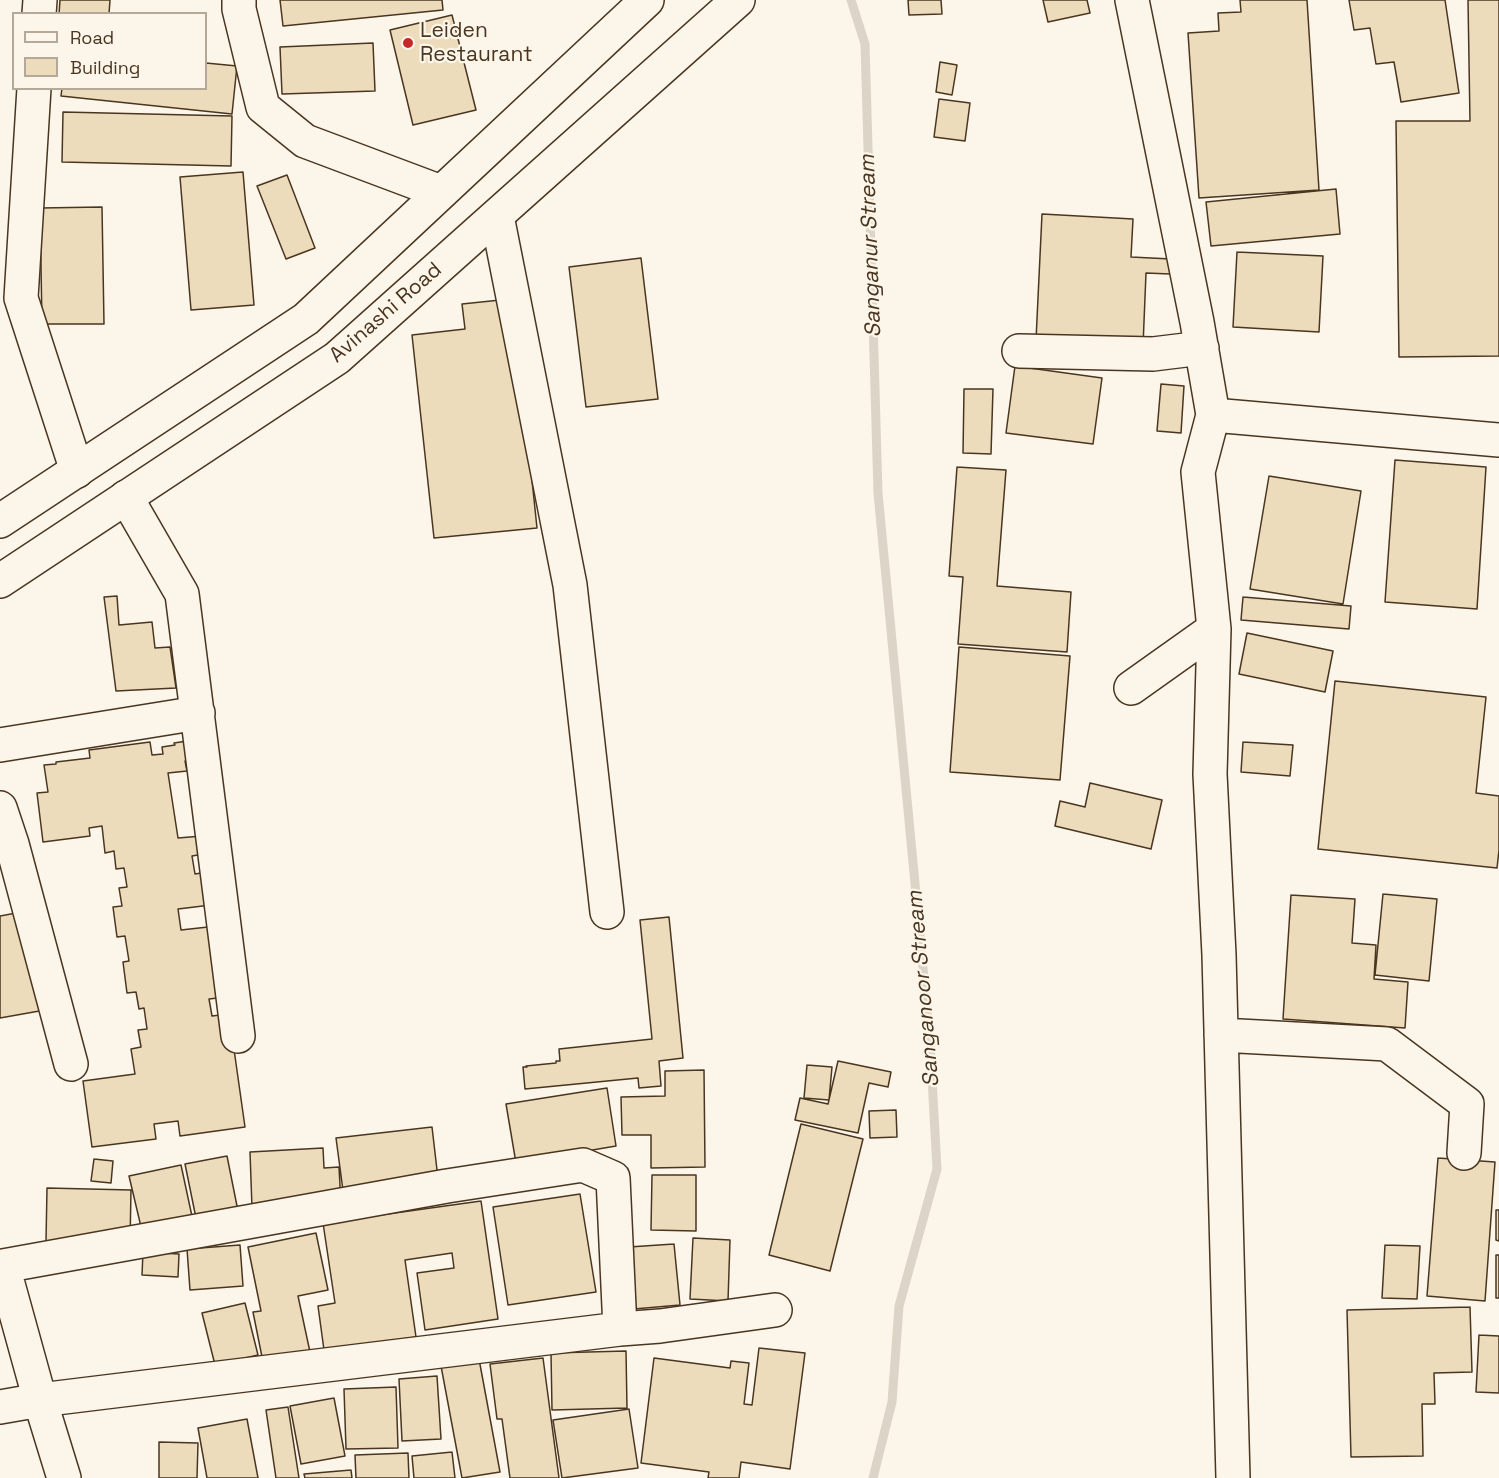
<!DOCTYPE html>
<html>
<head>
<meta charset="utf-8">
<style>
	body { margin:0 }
	#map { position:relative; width:1499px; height:1478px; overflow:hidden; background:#fbf6e9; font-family:"Space Grotesk",sans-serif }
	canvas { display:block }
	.legend { position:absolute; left:12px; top:12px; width:195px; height:78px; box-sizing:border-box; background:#fbf6e9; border:2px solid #b4a999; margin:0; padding:8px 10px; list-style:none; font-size:18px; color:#4a3520 }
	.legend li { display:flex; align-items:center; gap:12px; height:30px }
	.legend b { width:30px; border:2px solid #b4a999 }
</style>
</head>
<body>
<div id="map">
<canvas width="1499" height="1478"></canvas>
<ul class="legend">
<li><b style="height:8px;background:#fbf6e9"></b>Road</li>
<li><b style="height:16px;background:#ecdcbc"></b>Building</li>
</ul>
</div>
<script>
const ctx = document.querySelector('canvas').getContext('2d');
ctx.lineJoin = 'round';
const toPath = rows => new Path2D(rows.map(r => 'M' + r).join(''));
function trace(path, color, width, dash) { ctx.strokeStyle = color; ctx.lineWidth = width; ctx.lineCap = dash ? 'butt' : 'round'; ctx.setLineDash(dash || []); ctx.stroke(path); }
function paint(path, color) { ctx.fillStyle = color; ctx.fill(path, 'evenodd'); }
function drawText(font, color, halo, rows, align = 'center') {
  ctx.font = font + ' "Space Grotesk",sans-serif'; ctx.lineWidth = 4.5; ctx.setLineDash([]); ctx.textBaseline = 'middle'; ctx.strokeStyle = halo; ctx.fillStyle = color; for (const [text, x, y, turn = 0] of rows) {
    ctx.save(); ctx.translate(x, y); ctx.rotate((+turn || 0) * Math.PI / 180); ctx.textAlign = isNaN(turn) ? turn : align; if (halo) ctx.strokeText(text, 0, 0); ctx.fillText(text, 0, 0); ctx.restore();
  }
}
trace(toPath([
	[851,0,865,44,878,493,930,1042,937,1169,899,1306,892,1402,873,1478]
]), '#dcd4c6', 9);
const building = toPath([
	[60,0,110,0,109,14,59,14,60,0],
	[280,0,442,0,443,10,283,26,280,0],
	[908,0,941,0,942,14,909,15,908,0],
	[1043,0,1087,0,1090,13,1048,22,1043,0],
	[1240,0,1307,0,1319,190,1199,198,1188,33,1219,31,1218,13,1241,12,1240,0],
	[1349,0,1445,0,1459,93,1401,102,1394,62,1376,64,1370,28,1354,30,1349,0],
	[1468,0,1499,0,1499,356,1399,357,1396,121,1470,121,1468,0],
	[452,15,476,110,413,125,390,30,452,15],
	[373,43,375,91,282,94,280,47,373,43],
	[940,62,957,65,952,95,936,92,940,62],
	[206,63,237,66,232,114,61,96,62,88,206,88,206,63],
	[939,99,970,103,965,141,934,137,939,99],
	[63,112,232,116,231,166,62,162,63,112],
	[243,172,254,305,191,310,180,177,243,172],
	[287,175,315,248,286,259,257,186,287,175],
	[1336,189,1340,234,1211,246,1206,202,1336,189],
	[102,207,104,324,42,324,40,208,102,207],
	[1042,214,1133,219,1131,257,1171,259,1170,274,1146,273,1143,346,1036,340,1042,214],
	[1237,252,1323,256,1319,332,1233,327,1237,252],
	[641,258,658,399,586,407,569,267,641,258],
	[510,299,519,356,537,528,434,538,412,335,465,329,462,304,510,299],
	[1015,366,1102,378,1093,444,1006,433,1015,366],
	[1161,384,1184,386,1181,433,1157,431,1161,384],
	[964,389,993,389,991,454,963,453,964,389],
	[1395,460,1486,467,1477,609,1385,602,1395,460],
	[957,467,1006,470,997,586,1071,592,1067,652,958,644,963,577,949,576,957,467],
	[1269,476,1361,491,1343,604,1250,589,1269,476],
	[117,596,119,625,152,622,155,648,170,647,176,688,116,691,104,597,117,596],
	[1243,597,1351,606,1349,629,1241,620,1243,597],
	[1247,633,1333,651,1325,692,1239,674,1247,633],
	[959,647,1070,656,1060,780,950,772,959,647],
	[1335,681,1486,697,1476,793,1499,796,1499,850,1497,868,1318,849,1335,681],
	[194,740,197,759,185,761,187,771,168,773,178,838,202,836,204,854,192,856,195,874,207,872,211,905,178,909,181,930,217,926,226,997,209,999,212,1016,229,1014,245,1127,180,1136,178,1121,154,1124,156,1139,92,1147,83,1081,135,1074,131,1049,141,1047,138,1030,147,1029,144,1008,139,1009,136,992,127,993,123,962,129,961,125,936,117,937,113,907,122,906,119,888,127,887,124,868,116,869,114,851,105,853,102,826,89,828,90,836,43,842,37,793,48,792,44,765,56,764,56,762,90,758,89,750,150,742,152,755,163,754,162,747,175,745,174,743,194,740],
	[1243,742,1293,745,1290,776,1241,772,1243,742],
	[1090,783,1162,800,1151,849,1055,826,1060,801,1085,807,1090,783],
	[1383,894,1437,899,1429,981,1375,975,1383,894],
	[1291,895,1355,899,1352,943,1376,945,1374,979,1408,982,1405,1028,1283,1019,1291,895],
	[27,911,45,1010,0,1018,0,916,27,911],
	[669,917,683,1058,659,1061,661,1086,639,1088,638,1078,525,1089,523,1067,527,1067,526,1066,556,1063,556,1061,560,1061,559,1049,652,1039,640,920,669,917],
	[838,1061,891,1072,888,1087,869,1083,858,1133,795,1120,800,1098,828,1104,838,1061],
	[807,1065,832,1067,829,1100,804,1098,807,1065],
	[704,1070,705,1167,651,1168,651,1135,622,1135,621,1097,665,1096,665,1071,704,1070],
	[607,1088,616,1146,516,1163,506,1104,607,1088],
	[896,1110,897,1137,870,1138,869,1111,896,1110],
	[801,1124,863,1139,830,1271,769,1255,801,1124],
	[432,1127,439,1187,344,1198,336,1138,432,1127],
	[323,1148,324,1168,339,1167,341,1204,252,1208,250,1152,323,1148],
	[227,1156,238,1211,196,1218,185,1164,227,1156],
	[1438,1158,1495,1162,1485,1301,1427,1296,1438,1158],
	[94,1159,113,1161,111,1183,91,1181,94,1159],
	[181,1165,193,1221,142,1231,129,1176,181,1165],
	[652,1175,696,1175,696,1231,651,1230,652,1175],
	[47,1188,131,1190,130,1243,46,1241,47,1188],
	[580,1194,596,1292,508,1305,493,1207,580,1194],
	[481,1201,498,1319,425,1330,417,1273,454,1268,452,1253,405,1260,416,1337,324,1350,318,1306,335,1303,323,1223,481,1201],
	[1496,1210,1499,1210,1499,1241,1496,1240,1496,1210],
	[316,1233,328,1290,298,1296,310,1352,263,1362,253,1312,261,1311,248,1247,316,1233],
	[693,1238,730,1240,728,1301,690,1299,693,1238],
	[674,1244,680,1305,634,1309,629,1247,674,1244],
	[240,1245,243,1286,190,1290,187,1249,240,1245],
	[1385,1245,1420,1246,1417,1299,1382,1298,1385,1245],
	[143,1252,179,1254,178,1277,142,1275,143,1252],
	[1496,1255,1499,1255,1499,1298,1496,1298,1496,1255],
	[245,1303,258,1355,215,1365,202,1313,245,1303],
	[1470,1307,1472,1372,1434,1373,1435,1404,1422,1404,1423,1456,1351,1457,1347,1310,1470,1307],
	[1479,1335,1499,1336,1499,1393,1476,1392,1479,1335],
	[759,1348,805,1353,790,1469,741,1462,739,1478,708,1478,709,1472,641,1463,654,1358,730,1368,731,1361,749,1363,744,1404,752,1405,759,1348],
	[626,1351,627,1408,552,1410,551,1353,626,1351],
	[543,1358,559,1478,510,1478,502,1419,497,1419,490,1364,543,1358],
	[479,1359,500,1472,462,1478,441,1366,479,1359],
	[437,1376,441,1439,402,1441,399,1379,437,1376],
	[396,1387,398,1448,346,1449,344,1389,396,1387],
	[334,1398,345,1456,301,1464,290,1406,334,1398],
	[288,1407,299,1478,276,1478,266,1410,288,1407],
	[629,1409,638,1468,562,1478,553,1420,629,1409],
	[247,1419,258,1478,207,1478,198,1428,247,1419],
	[159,1442,198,1443,197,1478,159,1478,159,1442],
	[452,1452,455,1478,414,1478,412,1456,452,1452],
	[408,1453,409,1478,356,1478,355,1455,408,1453],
	[351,1470,352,1478,305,1478,304,1474,351,1470]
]);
paint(building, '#ecdcbc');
trace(building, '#4a3520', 1.5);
const minor = toPath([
	[239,0,239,9,263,107,305,141,441,192],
	[39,14,40,0],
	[34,88,21,298,77,471],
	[497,216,570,585,607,912],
	[1019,351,1153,354,1202,348],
	[1213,415,1499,440],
	[126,497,182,594,238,1036],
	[1214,629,1210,774,1219,955,1233,1478],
	[1131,688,1214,629,1198,472,1213,415,1197,322,1132,0],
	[0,745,198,713],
	[0,808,12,844,71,1064],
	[1221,1035,1387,1044,1467,1104,1464,1153],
	[0,1407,40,1400,620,1329],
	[64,1478,40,1400,3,1266,447,1186,583,1165,613,1178,620,1329,660,1326,775,1310]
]);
const major = toPath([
	[0,521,306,319,647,0],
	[0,581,337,358,738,0]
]);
trace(minor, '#4a3520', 36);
trace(major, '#4a3520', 36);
trace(minor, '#fbf6e9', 33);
trace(major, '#fbf6e9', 33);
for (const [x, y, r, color] of [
	[408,43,6,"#c62828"]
]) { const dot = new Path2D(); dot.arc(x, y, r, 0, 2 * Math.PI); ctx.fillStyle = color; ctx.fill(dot); trace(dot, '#fbf6e9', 2); }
drawText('21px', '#4a3520', '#fbf6e9', [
	["Leiden",420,31],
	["Restaurant",420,55]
], 'left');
drawText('21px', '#4a3520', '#fbf6e9', [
	["Avinashi Road",386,313,-41]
]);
drawText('italic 22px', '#4a3520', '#fbf6e9', [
	["Sanganur Stream",871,246,-92],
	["Sanganoor Stream",924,989,-95]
]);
</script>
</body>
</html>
